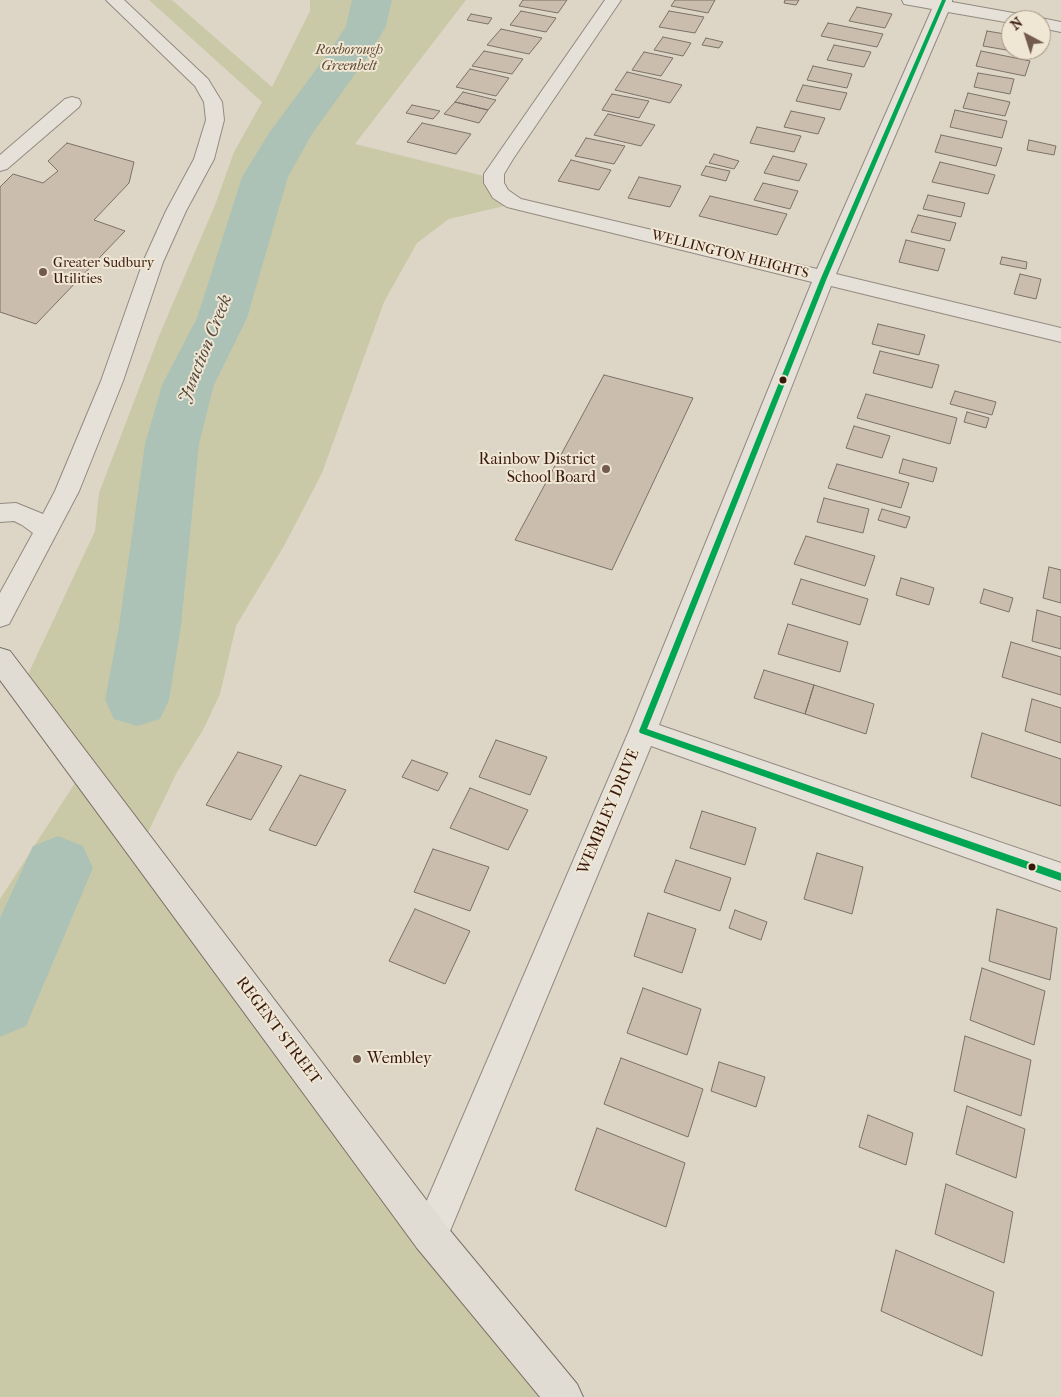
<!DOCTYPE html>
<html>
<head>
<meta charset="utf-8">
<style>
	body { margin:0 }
	#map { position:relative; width:1061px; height:1397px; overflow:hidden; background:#ddd6c6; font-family:"IM FELL French Canon",serif }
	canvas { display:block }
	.north { position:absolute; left:1001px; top:10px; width:50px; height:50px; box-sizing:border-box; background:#efe6d3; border:1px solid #a69483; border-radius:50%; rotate:320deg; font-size:14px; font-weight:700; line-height:20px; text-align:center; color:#39180c }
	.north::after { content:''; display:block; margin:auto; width:18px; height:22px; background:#725a4d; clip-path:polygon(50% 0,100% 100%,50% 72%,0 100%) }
</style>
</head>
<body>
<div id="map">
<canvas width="1061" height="1397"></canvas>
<div class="north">N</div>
</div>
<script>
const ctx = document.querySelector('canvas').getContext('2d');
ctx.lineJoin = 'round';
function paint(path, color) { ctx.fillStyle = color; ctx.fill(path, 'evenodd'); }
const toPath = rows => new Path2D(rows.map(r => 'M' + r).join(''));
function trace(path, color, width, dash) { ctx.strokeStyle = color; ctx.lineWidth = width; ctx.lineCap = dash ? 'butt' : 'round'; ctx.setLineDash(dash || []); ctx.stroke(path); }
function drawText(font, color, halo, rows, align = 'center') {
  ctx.font = font + ' "IM FELL French Canon",serif'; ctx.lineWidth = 4; ctx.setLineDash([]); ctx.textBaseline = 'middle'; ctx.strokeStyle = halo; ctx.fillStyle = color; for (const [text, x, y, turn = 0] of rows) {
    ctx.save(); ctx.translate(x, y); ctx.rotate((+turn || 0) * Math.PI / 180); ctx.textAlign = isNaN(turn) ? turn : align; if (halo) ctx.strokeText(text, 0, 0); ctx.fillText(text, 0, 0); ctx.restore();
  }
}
paint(toPath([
	[149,0,172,0,272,87,310,11,310,0,466,0,355,144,492,178,513,204,449,219,417,243,384,302,322,473,284,546,236,626,220,694,203,730,176,774,141,847,559,1397,0,1397,0,899,84,769,23,685,95,531,99,493,159,336,215,205,234,152,262,102]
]), '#cac9a7');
paint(toPath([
	[352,0,392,0,386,26,371,52,312,134,288,177,247,318,214,385,199,444,181,626,169,700,160,719,137,726,114,719,105,700,119,626,145,444,162,385,197,318,242,177,269,133,332,48,346,26,352,0],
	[58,836,83,846,93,868,26,1026,0,1037,0,918,33,846,58,836]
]), '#acc2b6');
const building = toPath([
	[523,0,567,0,558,13,519,6,523,0],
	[675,0,715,0,708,13,671,6,675,0],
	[785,0,799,0,796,5,784,3,785,0],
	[857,7,892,14,885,28,849,21,857,7],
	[521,11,556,18,546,32,510,25,521,11],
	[669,11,704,17,695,33,659,27,669,11],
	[471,14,492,18,488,24,467,20,471,14],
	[828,23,883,34,877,47,821,36,828,23],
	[501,29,542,38,529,54,487,45,501,29],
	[987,31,1011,35,1011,50,1025,50,1024,53,983,46,987,31],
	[663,37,691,43,683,56,654,50,663,37],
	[706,38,723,42,719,48,702,45,706,38],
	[834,45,871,52,864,67,827,60,834,45],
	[484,51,523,59,512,74,472,66,484,51],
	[981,51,1030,61,1025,76,976,66,981,51],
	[644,52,673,58,661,76,632,70,644,52],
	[813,66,852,74,847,88,807,80,813,66],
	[470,69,509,78,496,96,456,87,470,69],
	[627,72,682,85,670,103,615,90,627,72],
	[978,73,1014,79,1010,94,974,87,978,73],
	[803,85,847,93,840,110,796,101,803,85],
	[463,92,496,100,488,110,455,102,463,92],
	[968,93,1010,102,1005,116,963,108,968,93],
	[612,94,649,101,639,118,602,110,612,94],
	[455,102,488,110,479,123,444,114,455,102],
	[412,105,440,111,433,119,406,113,412,105],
	[955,110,1007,121,1002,138,950,127,955,110],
	[791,111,825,118,818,134,784,127,791,111],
	[608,114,655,125,641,146,594,135,608,114],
	[422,123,471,134,456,154,407,142,422,123],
	[757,127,801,136,794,152,750,143,757,127],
	[941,135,1002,148,996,166,935,152,941,135],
	[586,138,625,146,614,164,575,156,586,138],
	[1029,140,1056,146,1054,155,1027,150,1029,140],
	[67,143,134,162,129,183,94,220,125,231,36,324,0,312,0,187,13,174,43,183,58,171,48,161,67,143],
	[714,154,739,161,734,169,709,163,714,154],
	[773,156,807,164,799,181,764,173,773,156],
	[571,160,611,170,599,190,558,181,571,160],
	[940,162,995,175,988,194,932,182,940,162],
	[706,166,730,171,726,181,701,175,706,166],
	[639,177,681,186,670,207,628,198,639,177],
	[763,183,798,191,790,209,754,200,763,183],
	[928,195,965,203,961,217,923,209,928,195],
	[710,196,787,214,777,235,699,216,710,196],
	[918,215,956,223,950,241,911,232,918,215],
	[906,240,945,249,938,271,899,262,906,240],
	[1002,257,1027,262,1026,269,1000,264,1002,257],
	[1020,274,1041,279,1036,299,1014,294,1020,274],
	[878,324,925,335,919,355,872,344,878,324],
	[880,351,939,365,932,388,873,373,880,351],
	[604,375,693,398,612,570,515,540,604,375],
	[955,391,996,402,992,415,950,404,955,391],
	[866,394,957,418,950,444,857,418,866,394],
	[967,412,989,418,986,428,964,422,967,412],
	[854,426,890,436,882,458,846,448,854,426],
	[903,459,937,468,933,482,899,473,903,459],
	[837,464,909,483,901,508,828,488,837,464],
	[824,498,869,509,863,533,817,522,824,498],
	[882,509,910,517,906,528,878,520,882,509],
	[806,536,875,556,865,586,794,564,806,536],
	[1049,567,1061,570,1061,603,1043,598,1049,567],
	[901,578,934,588,929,605,896,595,901,578],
	[801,579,868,599,860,625,792,604,801,579],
	[984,589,1013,598,1009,612,980,603,984,589],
	[1037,610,1061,617,1061,649,1032,641,1037,610],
	[788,624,848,642,840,672,778,654,788,624],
	[1011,642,1061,657,1061,695,1002,677,1011,642],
	[764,670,814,685,805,714,754,698,764,670],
	[814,685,874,704,866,734,805,714,814,685],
	[1032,699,1061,708,1061,743,1025,731,1032,699],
	[982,733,1061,759,1061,806,971,777,982,733],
	[496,740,547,757,530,795,479,777,496,740],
	[238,752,282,766,251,820,206,805,238,752],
	[412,760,448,773,438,791,402,777,412,760],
	[300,775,346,790,316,846,269,830,300,775],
	[470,788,528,810,508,850,450,828,470,788],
	[702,811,756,828,745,865,690,848,702,811],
	[433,849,489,867,470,911,414,892,433,849],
	[817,853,863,867,852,914,804,899,817,853],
	[676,860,731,878,720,911,664,892,676,860],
	[415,909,470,931,445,984,389,961,415,909],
	[997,909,1057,928,1050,980,989,961,997,909],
	[735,910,767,922,761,940,729,928,735,910],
	[648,913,696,929,682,973,634,956,648,913],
	[982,968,1045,991,1034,1045,970,1020,982,968],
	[643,988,701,1009,687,1055,627,1033,643,988],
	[965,1036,1031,1060,1021,1116,954,1091,965,1036],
	[621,1058,703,1089,688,1137,604,1104,621,1058],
	[719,1062,765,1077,756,1107,711,1091,719,1062],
	[967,1106,1025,1129,1016,1178,956,1154,967,1106],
	[868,1115,913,1133,906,1165,859,1147,868,1115],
	[597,1128,685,1163,666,1227,575,1190,597,1128],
	[946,1184,1013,1212,1004,1263,935,1234,946,1184],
	[896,1250,994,1292,982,1356,881,1311,896,1250]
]);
paint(building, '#cbbdae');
trace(building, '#7b7168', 1);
const minor = toPath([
	[106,0,124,0,208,79,222,102,224,120,214,159,186,211,163,262,123,381,79,491,9,624,0,627,0,593,33,533,22,525,14,521,0,522,0,504,16,503,43,514,55,491,101,381,143,262,166,211,194,159,206,120,204,102,195,86,106,0],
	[605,0,621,0,513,159,504,174,504,183,508,190,521,199,817,269,932,9,904,4,902,0,952,0,952,2,1030,16,1033,20,1011,20,1011,23,948,12,836,274,1061,328,1061,342,831,286,659,725,1061,863,1061,891,651,746,443,1248,430,1253,417,1248,412,1235,629,731,812,282,507,207,493,198,484,183,484,174,605,0],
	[1041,18,1061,22,1061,32,1041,28,1041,20,1034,20,1041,18],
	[72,97,79,99,81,103,79,107,7,169,0,171,0,155,65,99,72,97]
]);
const major = toPath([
	[0,648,10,651,443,1222,577,1384,583,1397,540,1397,417,1248,0,680,0,648]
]);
trace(minor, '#938a80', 2);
trace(major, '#7b7168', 2);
paint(minor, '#e5e1d9');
paint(major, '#e0dcd3');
paint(toPath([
	[942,0,946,0,827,278,647,729,1061,873,1061,881,640,733,639,731,821,278,942,0]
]), '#00a651');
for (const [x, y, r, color] of [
	[43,272,5,"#725a4d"],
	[783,380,4.5,"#39180c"],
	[606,469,5,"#725a4d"],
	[1032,867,4.5,"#39180c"],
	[357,1059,5,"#725a4d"]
]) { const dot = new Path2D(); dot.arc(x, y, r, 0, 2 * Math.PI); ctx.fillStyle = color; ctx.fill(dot); trace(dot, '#efe6d3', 2); }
drawText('italic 14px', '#604a33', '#efe6d3', [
	["Roxborough",349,51],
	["Greenbelt",349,67]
]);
drawText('14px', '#39180c', '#efe6d3', [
	["WELLINGTON HEIGHTS",730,255,14]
]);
drawText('14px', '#39180c', '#efe6d3', [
	["Greater Sudbury",53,264],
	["Utilities",53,280]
], 'left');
drawText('16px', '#39180c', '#efe6d3', [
	["Rainbow District",596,460],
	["School Board",596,478],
	["Wembley",367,1059,"left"]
], 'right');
drawText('16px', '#39180c', '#efe6d3', [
	["WEMBLEY DRIVE",609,812,-67],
	["REGENT STREET",278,1031,53]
]);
drawText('italic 18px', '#55493d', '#efe6d3', [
	["Junction Creek",206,349,-68]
]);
</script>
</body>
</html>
